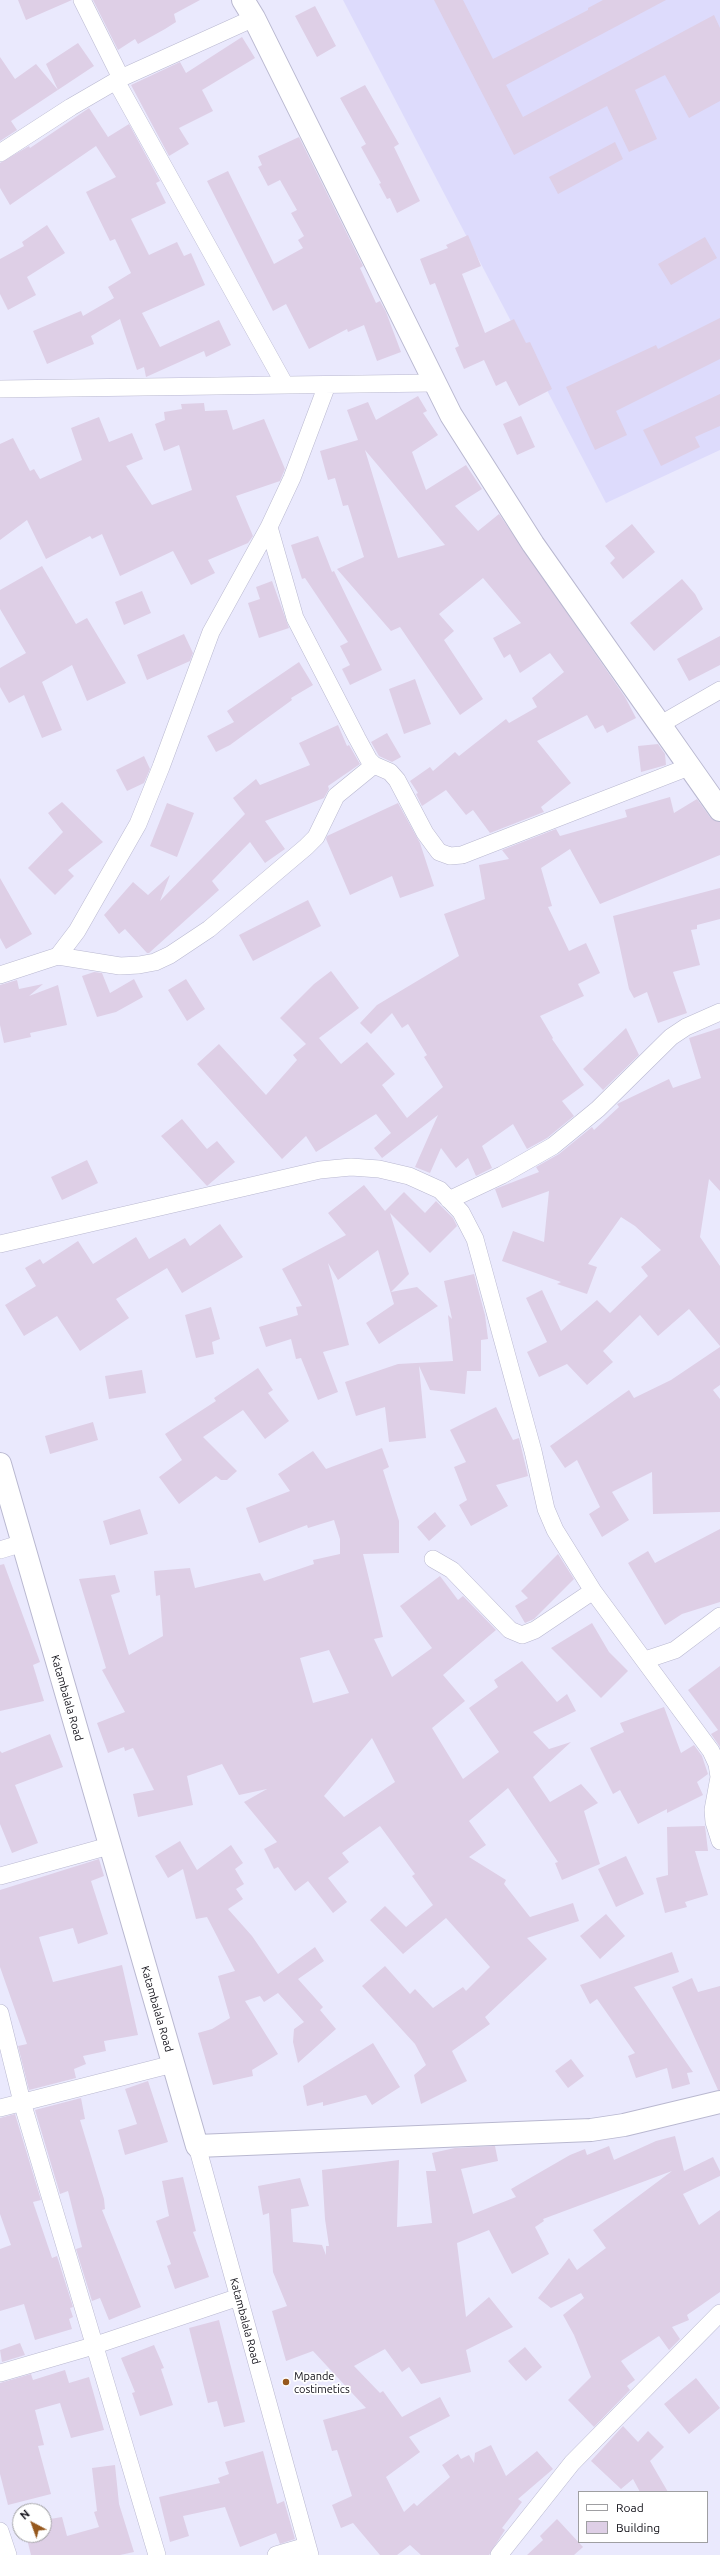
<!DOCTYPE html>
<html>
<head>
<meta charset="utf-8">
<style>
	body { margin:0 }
	#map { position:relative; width:720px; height:2555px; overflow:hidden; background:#eae9fd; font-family:Ubuntu,sans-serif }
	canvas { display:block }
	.legend { position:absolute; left:578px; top:2491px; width:130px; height:52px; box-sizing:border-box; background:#fff; border:1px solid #9f9fa2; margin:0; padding:5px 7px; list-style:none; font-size:12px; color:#100f17 }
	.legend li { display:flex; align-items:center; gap:8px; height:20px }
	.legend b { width:20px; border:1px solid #9f9fa2 }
	.north { position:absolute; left:12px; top:2503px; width:40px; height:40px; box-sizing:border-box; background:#fff; border:1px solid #9f9fa2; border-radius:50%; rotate:319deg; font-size:11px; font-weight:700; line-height:16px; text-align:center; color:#100f17 }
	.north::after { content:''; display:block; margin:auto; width:14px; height:18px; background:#96581d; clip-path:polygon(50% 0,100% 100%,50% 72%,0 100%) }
</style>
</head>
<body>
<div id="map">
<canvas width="720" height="2555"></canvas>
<ul class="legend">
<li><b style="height:5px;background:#fff"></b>Road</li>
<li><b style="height:11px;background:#decfe6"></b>Building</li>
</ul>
<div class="north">N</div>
</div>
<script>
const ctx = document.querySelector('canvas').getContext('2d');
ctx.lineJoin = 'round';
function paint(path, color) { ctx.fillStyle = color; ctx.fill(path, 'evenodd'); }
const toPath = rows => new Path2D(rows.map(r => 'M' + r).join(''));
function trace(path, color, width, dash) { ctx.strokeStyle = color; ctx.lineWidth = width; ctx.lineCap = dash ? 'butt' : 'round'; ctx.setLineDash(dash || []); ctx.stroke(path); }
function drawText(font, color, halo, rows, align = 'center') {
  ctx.font = font + ' Ubuntu,sans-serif'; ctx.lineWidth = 3.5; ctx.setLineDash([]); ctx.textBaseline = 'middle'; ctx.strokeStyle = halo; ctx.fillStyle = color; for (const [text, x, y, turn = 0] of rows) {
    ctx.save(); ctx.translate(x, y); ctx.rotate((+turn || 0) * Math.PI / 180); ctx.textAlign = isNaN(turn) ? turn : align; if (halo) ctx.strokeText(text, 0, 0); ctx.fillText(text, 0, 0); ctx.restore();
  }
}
paint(toPath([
	[343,0,720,0,720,450,606,503]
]), '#dddbfc');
paint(toPath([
	[18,0,72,0,26,20],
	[93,0,200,0,174,14,176,22,165,29,138,44,135,39,118,50],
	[434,0,463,0,493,59,588,10,588,8,603,0,666,0,506,85,523,117,714,15,720,28,720,101,689,118,665,75,635,90,657,139,629,152,607,106,514,155],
	[315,6,336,46,317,57,295,16],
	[242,37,255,58,202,90,213,111,179,128,189,144,169,156,131,85,180,62,186,73],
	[78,43,94,66,11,121,17,130,0,141,0,57,15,79,36,64,58,90,46,64],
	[365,85,399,144,394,147,420,201,397,213,390,198,387,199,379,184,381,183,361,147,366,144,340,98],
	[89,108,108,137,129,124,160,181,156,183,166,203,131,219,149,255,177,242,184,256,191,253,205,285,142,313,160,347,219,320,231,345,206,357,204,351,146,377,144,367,137,370,120,319,91,336,94,344,47,364,33,331,81,311,83,316,114,298,108,287,131,273,115,239,110,241,86,192,116,177,96,146,10,205,0,188,0,163,29,146,30,148],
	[299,137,363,266,360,268,376,303,380,301,386,312,401,352,377,361,364,325,348,332,347,329,309,349,286,304,273,311,207,181,228,171,274,264,303,248,298,240,304,236,291,213,297,210,280,180,268,186,258,167,262,165,258,156],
	[615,142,623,159,558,194,549,177],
	[47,225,65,253,27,277,36,295,8,310,0,294,0,259,24,246,22,242],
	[468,235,481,266,462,274,485,333,514,319,526,343,530,342,552,389,519,406,506,381,496,386,484,360,464,369,455,348,459,346,435,283,430,285,420,259,448,248,446,245],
	[705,237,717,258,671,285,658,264],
	[720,318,720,359,616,411,627,435,595,450,566,387,656,345,658,349],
	[720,394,720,426,695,437,700,447,661,466,643,430],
	[418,396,427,411,423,413,438,435,412,452,426,490,466,465,482,489,455,506,478,531,499,514,625,697,636,718,607,733,603,725,595,729,587,715,537,741,571,783,541,807,544,812,490,833,473,810,466,815,446,790,422,806,416,794,418,793,410,781,430,767,433,771,455,752,459,756,506,719,509,723,537,707,532,698,564,672,550,653,520,673,510,654,504,658,493,638,521,623,483,578,439,614,454,631,444,640,483,699,460,715,400,627,391,631,337,569,364,557,348,505,343,506,335,478,328,480,320,451,358,440,347,410,368,402,376,420],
	[365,450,445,545,398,558],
	[204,403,205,411,227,410,233,430,264,419,285,469,280,481,236,496,253,536,248,543,208,560,215,573,191,585,173,551,120,576,102,534,92,539,90,536,46,559,27,520,0,540,0,444,13,438,30,471,34,469,40,479,82,460,71,428,99,417,109,442,132,433,143,459,126,466,152,505,192,490,179,445,164,451,155,424,165,420,164,412,182,409,181,404],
	[521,416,535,447,517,455,503,424],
	[632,524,655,552,623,579,610,563,615,558,605,546],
	[318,536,332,572,334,571,382,670,350,685,342,669,350,665,340,646,348,642,305,578,302,579,291,545],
	[42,566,76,624,87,618,126,683,87,701,72,665,42,682,62,730,42,738,24,695,9,703,0,687,0,668,26,653,0,609,0,590],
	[682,579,695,594,703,609,654,651,630,623],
	[272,581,289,628,259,638,248,603,260,599,256,587],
	[142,591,151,613,124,625,115,602],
	[184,634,193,653,190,661,147,680,137,655],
	[720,636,720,665,689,681,677,659],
	[299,662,313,685,291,698,292,700,230,745,216,752,207,736,234,722,227,711],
	[415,679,431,724,404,734,389,689],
	[338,725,347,746,349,745,360,764,328,786,329,789,324,798,265,821,285,849,265,863,250,842,212,881,219,890,149,953,147,953,125,929,119,934,104,915,133,882,148,895,170,875,160,901,245,814,233,798,256,779,260,785,310,765,299,743],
	[387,733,401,757,392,762,379,756,371,742],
	[658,744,665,754,666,765,641,772,638,746],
	[144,756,150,769,144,783,127,791,116,770],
	[670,797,674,813,697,799,710,817,720,822,720,855,600,904,570,849,541,868,552,906,548,907,569,951,586,943,600,973,578,984,584,996,540,1016,553,1038,552,1039,584,1085,562,1101,574,1116,547,1138,527,1149,513,1124,482,1146,492,1168,476,1176,468,1158,456,1168,441,1148,430,1173,415,1167,438,1115,382,1158,374,1148,391,1133,376,1114,316,1152,306,1136,282,1159,197,1064,219,1044,266,1095,297,1060,293,1055,306,1044,280,1018,314,984,331,971,359,1008,319,1038,341,1064,367,1042,395,1074,382,1085,407,1118,443,1087,424,1057,427,1055,408,1024,402,1028,392,1013,371,1034,360,1023,377,1005,459,956,444,914,485,899,479,865,509,859,502,850,556,829,560,836,627,817,625,810],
	[62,802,103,842,68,870,74,876,55,895,28,868,63,832,48,813],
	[167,803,194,813,177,857,150,846],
	[398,803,420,843,434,886,400,898,392,876,350,895,326,839,327,836],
	[0,878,32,934,6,949,0,938],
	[720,888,720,919,697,925,697,929,691,930,700,965,673,972,687,1013,658,1023,647,992,634,998,629,989,613,916],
	[308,900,321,926,253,961,239,935],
	[94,972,102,973,110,993,134,979,143,997,116,1012,97,1017,82,976],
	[186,979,205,1009,187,1021,168,990],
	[17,980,19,989,43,984,29,996,58,985,67,1025,30,1033,31,1037,4,1043,0,1025,0,985],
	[626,1028,639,1055,603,1090,583,1069],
	[720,1028,720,1191,709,1179,700,1237,720,1266,720,1346,689,1309,658,1336,640,1315,603,1351,613,1362,587,1385,567,1364,539,1377,527,1352,547,1342,526,1298,542,1290,561,1331,597,1300,610,1313,648,1276,641,1267,661,1250,635,1226,621,1217,588,1264,597,1267,587,1294,557,1284,561,1282,502,1261,513,1231,544,1242,549,1191,502,1208,495,1189,539,1172,536,1167,559,1154,592,1127,594,1130,619,1107,617,1104,669,1079,673,1088,701,1078,689,1038],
	[182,1119,207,1149,217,1141,235,1162,207,1186,161,1136],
	[87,1160,98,1183,62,1200,51,1177],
	[364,1185,385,1211,404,1192,425,1213,436,1201,453,1218,457,1226,430,1253,390,1213,409,1274,391,1292,417,1287,438,1306,379,1344,366,1323,394,1304,378,1250,338,1280,328,1263,349,1345,323,1352,338,1392,318,1400,301,1358,296,1359,291,1339,266,1347,259,1327,298,1315,296,1307,302,1306,282,1269,346,1235,328,1213],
	[220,1224,243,1257,182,1293,167,1268,116,1299,129,1318,80,1351,57,1316,24,1336,5,1305,36,1286,25,1268,40,1259,43,1264,78,1241,93,1264,136,1237,149,1259,185,1238,190,1246],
	[474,1274,485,1315,488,1339,481,1340,481,1371,467,1371,465,1394,430,1390,419,1366,426,1438,389,1442,385,1407,356,1416,345,1382,398,1364,453,1361,448,1315,452,1319,444,1281],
	[211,1307,220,1339,212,1342,214,1354,196,1358,185,1315],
	[720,1347,720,1385,713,1390,720,1399,720,1512,653,1514,652,1472,612,1492,629,1520,602,1537,589,1514,600,1507,577,1460,565,1468,550,1446,629,1390,634,1398,671,1380],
	[258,1368,273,1390,268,1393,289,1421,265,1439,243,1410,203,1437,237,1471,227,1480,221,1480,216,1476,179,1504,159,1477,182,1460,165,1434,216,1401,214,1398],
	[142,1370,146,1393,109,1399,105,1376],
	[496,1407,513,1440,519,1438,528,1476,496,1485,508,1506,471,1526,459,1505,467,1500,454,1467,466,1462,450,1430],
	[93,1422,98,1440,50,1454,45,1436],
	[382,1448,389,1467,383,1470,399,1521,399,1553,363,1554,383,1637,374,1639,392,1677,432,1648,400,1606,440,1576,458,1600,463,1596,496,1630,443,1675,465,1701,432,1728,463,1779,499,1752,469,1708,498,1687,494,1680,522,1661,557,1702,567,1694,576,1711,533,1732,549,1749,571,1742,533,1777,550,1802,581,1784,598,1803,584,1811,600,1864,562,1880,555,1863,558,1862,508,1788,469,1821,486,1845,469,1857,506,1880,504,1884,530,1917,573,1903,579,1921,527,1938,547,1959,485,2017,490,2024,452,2051,467,2081,421,2104,414,2075,426,2065,415,2044,362,1986,385,1966,410,1994,415,1989,433,2008,463,1987,466,1991,490,1967,446,1918,403,1954,370,1920,385,1906,406,1927,433,1905,412,1876,415,1874,380,1826,342,1853,349,1862,328,1878,347,1902,333,1913,308,1881,295,1891,278,1867,274,1869,264,1849,277,1842,244,1802,267,1789,239,1795,222,1764,187,1776,193,1805,138,1817,133,1794,154,1790,133,1748,125,1751,124,1747,108,1753,97,1723,125,1712,102,1670,106,1668,79,1579,115,1575,120,1592,111,1595,129,1655,163,1636,160,1595,156,1596,154,1571,190,1568,195,1588,260,1573,264,1581,314,1564,313,1560,340,1554,340,1539,334,1520,308,1528,307,1525,259,1543,246,1508,290,1491,278,1474,313,1451,326,1469],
	[329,1650,349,1693,313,1703,300,1658],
	[372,1738,395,1782,344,1817,324,1796],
	[140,1509,148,1534,110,1545,103,1521],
	[435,1512,446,1526,429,1541,417,1527],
	[720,1529,720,1602,682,1614,665,1625,628,1563,648,1551,655,1563],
	[558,1554,574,1579,534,1619,525,1623,515,1606,528,1598,521,1591],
	[4,1564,40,1662,33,1665,44,1701,0,1711,0,1565],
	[592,1623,609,1652,628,1671,601,1698,551,1648],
	[720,1666,720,1747,711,1734,718,1730,688,1690],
	[664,1707,681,1753,694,1745,702,1756,708,1774,697,1782,703,1795,667,1813,667,1809,638,1824,620,1790,613,1794,590,1748,624,1732,620,1723],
	[50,1734,63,1767,15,1785,38,1843,12,1853,0,1824,0,1751,2,1753],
	[705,1826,708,1851,695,1851,708,1895,685,1902,687,1907,665,1913,656,1878,668,1875,667,1827],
	[180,1841,197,1870,231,1845,243,1863,235,1869,244,1884,236,1889,243,1899,228,1909,252,1936,278,1974,315,1947,324,1961,298,1979,323,2007,320,2010,336,2029,298,2063,293,2042,294,2029,304,2022,278,1993,264,2002,260,1996,245,2001,278,2054,252,2070,253,2076,213,2085,198,2033,212,2029,230,2018,218,1976,235,1971,207,1917,196,1919,183,1869,168,1878,155,1856],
	[626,1856,644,1894,616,1907,598,1869],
	[99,1859,104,1876,91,1881,108,1934,78,1944,73,1928,39,1937,53,1982,122,1965,138,2035,104,2041,106,2051,83,2056,86,2064,74,2069,76,2078,29,2090,18,2046,27,2044,0,1967,0,1890],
	[606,1914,625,1936,600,1959,580,1936],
	[672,1952,679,1972,634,1987,693,2072,687,2073,690,2084,672,2089,667,2068,636,2078,628,2056,635,2053,597,1999,590,2004,580,1985],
	[692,1978,698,1992,720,1986,720,2090,718,2090,672,1987],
	[373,2043,400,2087,372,2105,366,2095,323,2106,323,2102,307,2106,303,2086],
	[571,2059,584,2076,568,2088,555,2071],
	[148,2081,168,2142,125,2155,118,2130,137,2124,125,2089],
	[81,2098,85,2119,80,2120,104,2199,105,2209,102,2210,141,2307,109,2320,100,2298,92,2301,76,2249,82,2247,68,2191,60,2194,35,2110],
	[15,2114,41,2200,33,2202,52,2258,57,2256,73,2307,70,2308,73,2317,69,2319,72,2329,35,2340,24,2304,0,2311,0,2249,11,2245,0,2214,0,2118],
	[675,2136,684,2171,713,2157,720,2171,720,2176,683,2194,699,2225,720,2210,720,2292,687,2315,689,2320,672,2327,680,2339,669,2350,659,2336,621,2361,635,2380,627,2386,630,2390,594,2427,568,2400,591,2377,574,2335,563,2315,584,2298,581,2293,551,2308,538,2298,569,2258,577,2270,606,2248,593,2230,672,2171,543,2219,544,2221,535,2227,549,2254,512,2274,489,2230,457,2243,466,2317,489,2297,513,2327,466,2350,471,2372,421,2384,409,2367,402,2372,385,2349,354,2366,380,2393,383,2391,402,2417,440,2397,450,2416,409,2437,420,2452,386,2477,404,2512,414,2503,417,2506,450,2477,442,2465,458,2454,461,2459,469,2455,474,2463,475,2453,491,2445,506,2476,537,2451,553,2469,518,2499,522,2502,502,2528,505,2530,489,2555,421,2555,410,2545,397,2555,380,2555,353,2523,341,2528,332,2505,352,2496,337,2450,332,2451,323,2420,366,2408,313,2351,286,2361,272,2311,287,2306,273,2272,269,2213,263,2215,258,2186,300,2178,309,2206,291,2209,293,2242,322,2245,326,2255,326,2246,329,2246,325,2219,322,2170,399,2160,397,2227,432,2223,426,2171,436,2171,432,2153,455,2148,495,2146,498,2161,461,2169,473,2214,516,2197,511,2189,570,2155,585,2149,587,2155,609,2146,614,2160,656,2141],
	[183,2177,196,2231,193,2232,209,2277,175,2289,167,2266,171,2264,156,2221,169,2216,162,2181],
	[219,2320,245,2422,224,2427,217,2401,208,2403,189,2328],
	[20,2343,25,2355,2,2362,0,2350],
	[154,2345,164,2368,161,2369,173,2405,140,2416,132,2393,135,2392,121,2358],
	[525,2347,542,2367,526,2381,508,2361],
	[65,2370,69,2383,89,2377,104,2430,71,2438,60,2403,35,2410,44,2445,38,2446,51,2494,8,2505,0,2474,0,2383,31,2374,33,2380],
	[696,2378,720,2408,689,2434,664,2404],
	[623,2426,638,2442,648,2431,664,2447,650,2461,668,2492,640,2492,633,2479,621,2489,591,2461],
	[263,2451,277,2504,284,2501,295,2539,280,2544,276,2533,240,2547,225,2507,183,2516,189,2536,170,2542,159,2497,220,2483,218,2478,229,2474,225,2462],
	[115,2465,119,2504,134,2552,120,2555,31,2555,26,2535,44,2535,44,2520,62,2517,67,2536,99,2527,94,2512,97,2511,92,2468],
	[557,2519,583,2547,574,2555,527,2555,543,2540,540,2536]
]), '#decfe6');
const street = toPath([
	[82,0,121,78],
	[116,81,285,385],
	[0,153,71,107,121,78,254,18],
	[0,389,433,383],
	[269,527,295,618,357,738,369,760,374,765,390,772,397,780,425,833,439,852,450,856,462,855,691,766],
	[661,724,720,690],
	[58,956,77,931,138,824,161,767,211,632,269,527,292,478,327,385],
	[0,975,58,956,120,966,139,965,155,962,170,955,209,929,306,847,316,837,336,796,374,765],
	[449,1200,502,1175,553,1146,598,1109,671,1037,686,1027,720,1012],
	[0,1244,320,1170,351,1167,379,1169,409,1176,440,1190,461,1212,475,1239,533,1451,546,1509,555,1530,593,1591,711,1751,717,1764,719,1777,713,1810,714,1822,720,1841],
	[0,1550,23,1543],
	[433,1559,452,1570,510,1630,522,1635,535,1630,593,1591],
	[645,1660,675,1650,720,1616],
	[0,1876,109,1846],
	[0,2013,22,2102,157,2555],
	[0,2108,173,2064],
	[197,2146,310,2555],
	[0,2373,93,2346,239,2297],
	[0,2531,8,2555],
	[276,2555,307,2546],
	[499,2555,572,2463,720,2313]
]);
const secondary = toPath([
	[243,0,254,18,451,415,533,544,720,810],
	[0,1464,197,2146,591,2130,624,2125,720,2102]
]);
trace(street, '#b9b8d0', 18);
trace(secondary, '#b9b8d0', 24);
trace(street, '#fff', 17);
trace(secondary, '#fff', 22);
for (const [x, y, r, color] of [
	[286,2382,4,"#96581d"]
]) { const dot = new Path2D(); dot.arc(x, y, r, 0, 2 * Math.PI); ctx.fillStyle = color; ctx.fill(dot); trace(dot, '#fff', 1.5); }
drawText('11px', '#100f17', '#fff', [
	["Katambalala Road",67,1698,74],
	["Katambalala Road",157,2009,74],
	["Katambalala Road",245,2321,75]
]);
drawText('11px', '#100f17', '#fff', [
	["Mpande",294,2376],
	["costimetics",294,2389]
], 'left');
</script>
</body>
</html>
